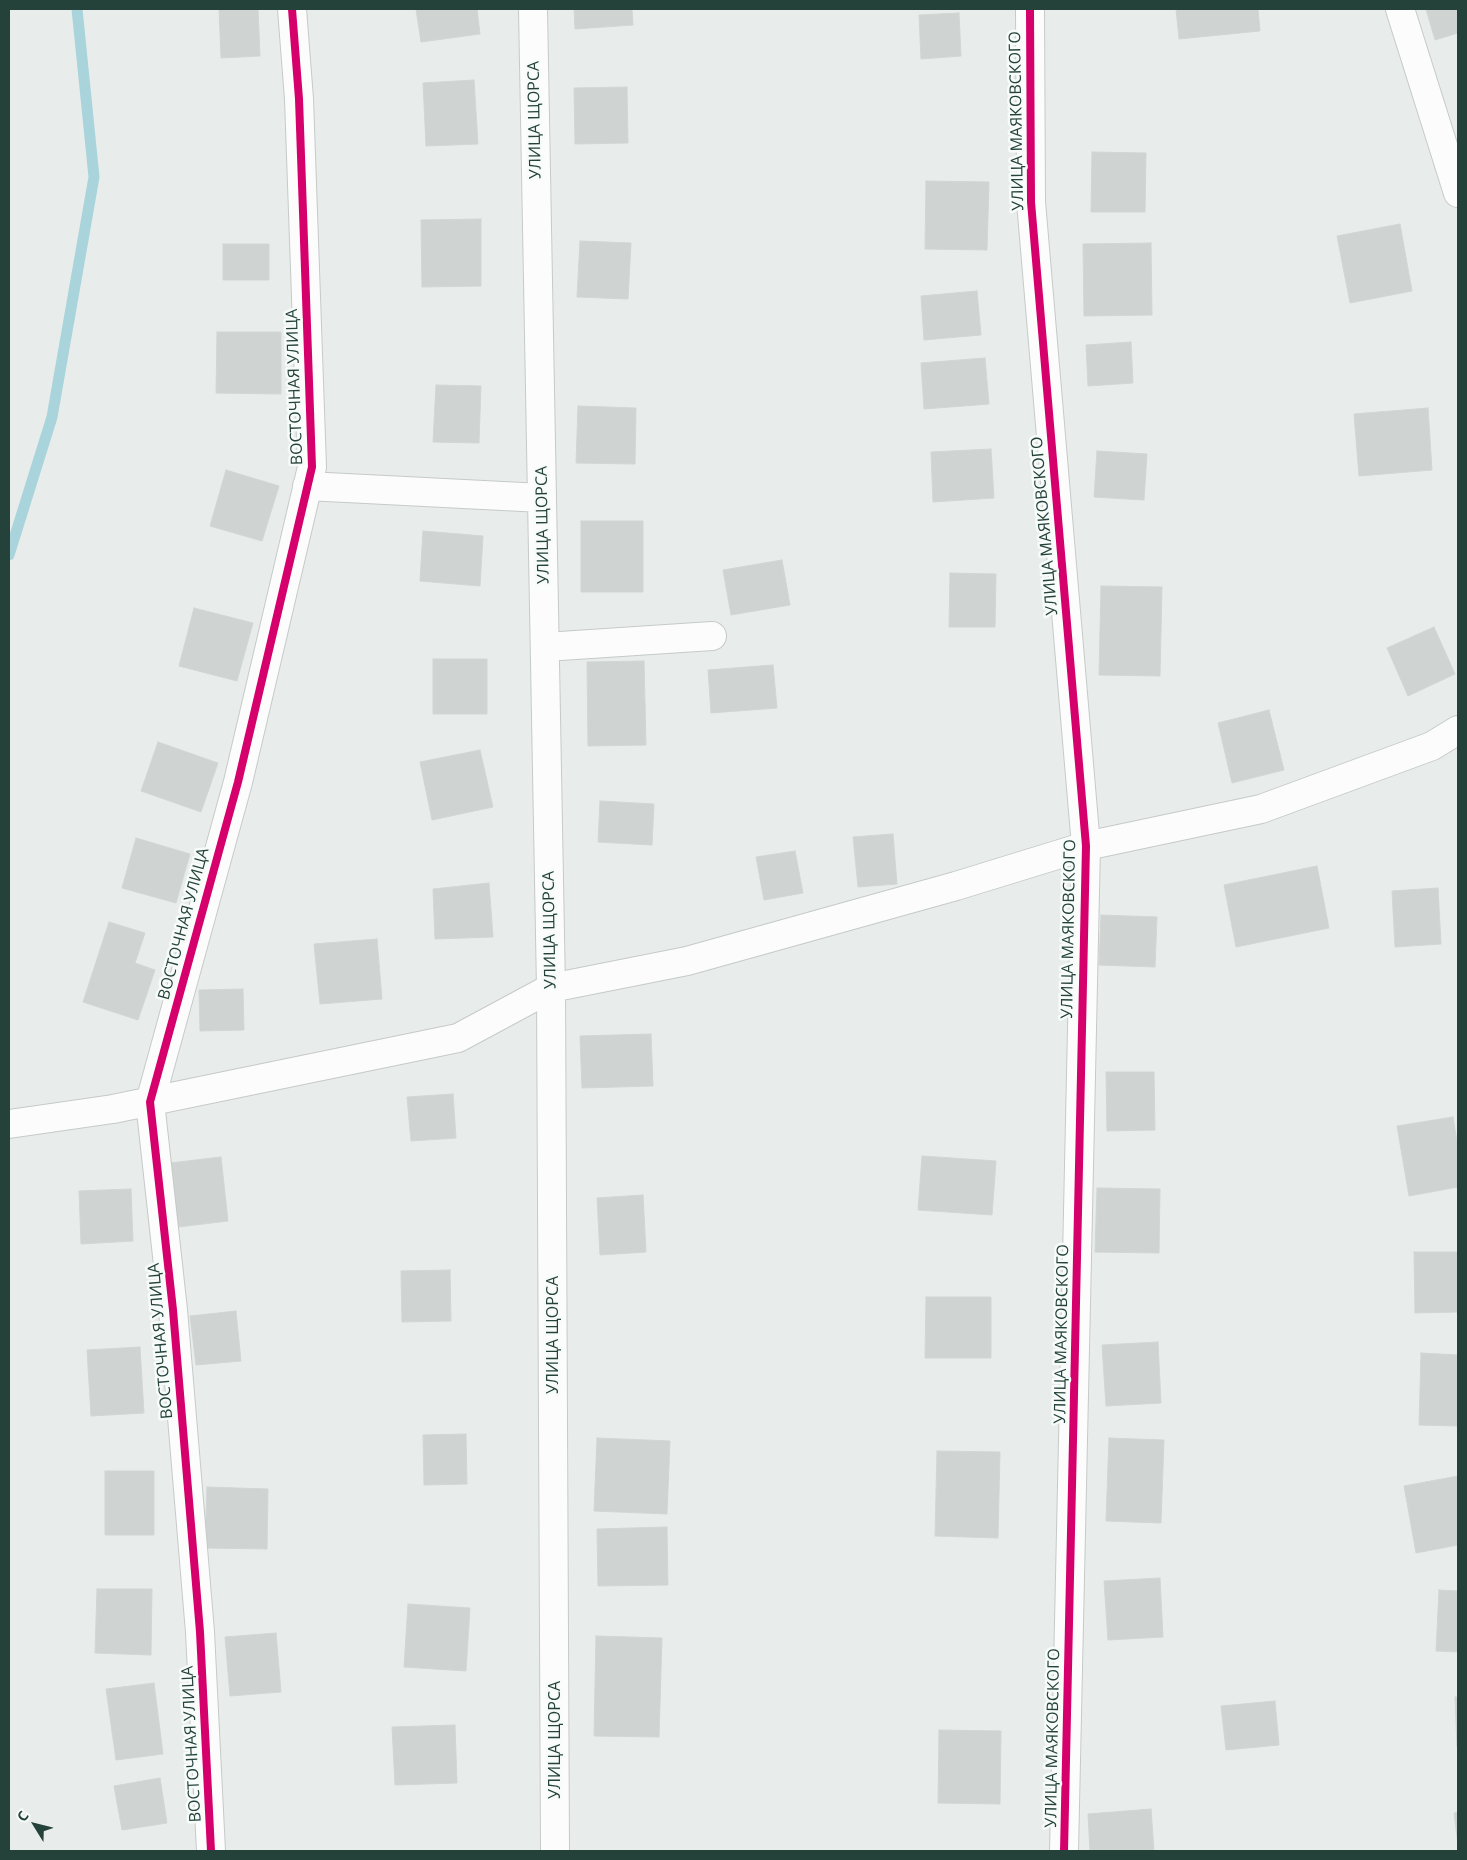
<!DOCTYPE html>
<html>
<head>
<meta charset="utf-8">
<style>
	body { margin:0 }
	#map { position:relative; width:1467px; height:1860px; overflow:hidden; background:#e8edeb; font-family:"Open Sans",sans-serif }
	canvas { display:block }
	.frame { position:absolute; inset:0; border:10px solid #24423a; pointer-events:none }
	.north { position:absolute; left:10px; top:1800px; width:50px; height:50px; -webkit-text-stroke:4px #f7fbf9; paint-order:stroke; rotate:306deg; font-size:14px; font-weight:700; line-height:20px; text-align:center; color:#24423a }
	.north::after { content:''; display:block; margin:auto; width:18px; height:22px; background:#24423a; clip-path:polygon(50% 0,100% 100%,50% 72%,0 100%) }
</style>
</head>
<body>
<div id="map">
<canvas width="1467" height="1860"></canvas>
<div class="frame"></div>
<div class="north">С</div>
</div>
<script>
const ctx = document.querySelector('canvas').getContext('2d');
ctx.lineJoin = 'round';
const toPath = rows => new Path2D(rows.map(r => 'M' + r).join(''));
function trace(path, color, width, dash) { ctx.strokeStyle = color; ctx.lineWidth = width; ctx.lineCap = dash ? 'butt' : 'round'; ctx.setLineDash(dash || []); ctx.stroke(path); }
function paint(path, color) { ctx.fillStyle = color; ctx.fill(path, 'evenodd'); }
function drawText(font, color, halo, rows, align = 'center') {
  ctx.font = font + ' "Open Sans",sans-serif'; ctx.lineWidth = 5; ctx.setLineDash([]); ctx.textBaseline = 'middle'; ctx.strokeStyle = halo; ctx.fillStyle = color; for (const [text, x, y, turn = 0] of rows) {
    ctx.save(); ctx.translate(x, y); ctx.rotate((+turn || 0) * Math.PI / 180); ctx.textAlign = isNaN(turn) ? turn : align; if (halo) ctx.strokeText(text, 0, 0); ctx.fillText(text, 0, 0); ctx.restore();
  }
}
trace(toPath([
	[9,555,52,417,94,177,77,9]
]), '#a9d4db', 11);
const building = toPath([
	[219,9,258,9,260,56,221,58,219,9],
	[416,9,477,9,480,34,421,42,416,9],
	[574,9,632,9,633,25,575,29,574,9],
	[1176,9,1258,9,1260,31,1179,39,1176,9],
	[1426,9,1458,9,1458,33,1435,40,1426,9],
	[959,13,961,56,921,59,919,15,959,13],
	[474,80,478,144,426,146,423,83,474,80],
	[627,87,628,143,575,144,574,88,627,87],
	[1092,152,1146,153,1145,212,1091,212,1092,152],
	[926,181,989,182,987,250,925,249,926,181],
	[481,219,481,286,422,287,421,220,481,219],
	[1400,224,1412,291,1350,303,1337,236,1400,224],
	[580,241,631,243,628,299,577,297,580,241],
	[1151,243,1152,315,1084,316,1083,244,1151,243],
	[223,244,269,244,269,280,223,280,223,244],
	[977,291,981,335,924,340,921,296,977,291],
	[217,332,281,332,281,394,216,393,217,332],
	[1131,342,1133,383,1088,386,1086,345,1131,342],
	[985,358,989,404,924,409,921,363,985,358],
	[436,385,481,386,479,443,433,442,436,385],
	[578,406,636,408,635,464,576,463,578,406],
	[1428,408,1432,470,1359,476,1354,414,1428,408],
	[991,449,994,498,933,502,931,452,991,449],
	[1097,451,1147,454,1144,500,1094,497,1097,451],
	[226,470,279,486,262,541,210,526,226,470],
	[581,521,643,521,643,592,581,592,581,521],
	[423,531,483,536,480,586,420,581,423,531],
	[782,560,790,605,731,615,723,570,782,560],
	[950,573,996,574,995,627,949,627,950,573],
	[1101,586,1162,587,1160,676,1099,675,1101,586],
	[194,608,253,623,237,681,179,666,194,608],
	[1434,627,1455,674,1408,696,1387,648,1434,627],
	[433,659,487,659,487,714,433,714,433,659],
	[644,661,646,745,588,746,587,662,644,661],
	[773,665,777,708,711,713,708,670,773,665],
	[1269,710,1284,770,1232,783,1218,723,1269,710],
	[158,742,218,763,201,812,141,791,158,742],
	[480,750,493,807,432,820,420,762,480,750],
	[600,801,654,804,652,845,598,842,600,801],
	[893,834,897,884,858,887,853,837,893,834],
	[136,838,190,854,176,903,122,888,136,838],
	[795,851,803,893,764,900,756,857,795,851],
	[1317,866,1329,928,1236,947,1224,885,1317,866],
	[489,883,493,937,435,939,433,889,489,883],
	[1438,888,1441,944,1395,947,1392,891,1438,888],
	[1101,915,1157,917,1155,967,1099,965,1101,915],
	[109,922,145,933,135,963,155,970,138,1020,83,1002,109,922],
	[377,939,382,999,320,1004,314,944,377,939],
	[243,989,244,1030,200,1031,199,990,243,989],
	[651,1034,653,1086,582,1088,580,1036,651,1034],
	[1106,1072,1154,1072,1155,1130,1107,1131,1106,1072],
	[453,1094,456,1138,411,1141,407,1097,453,1094],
	[1453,1117,1458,1148,1458,1187,1409,1196,1397,1126,1453,1117],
	[922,1156,996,1161,992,1215,918,1210,922,1156],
	[221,1157,228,1221,178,1227,170,1163,221,1157],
	[1097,1188,1160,1189,1159,1253,1095,1252,1097,1188],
	[131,1189,133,1241,81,1244,79,1191,131,1189],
	[643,1195,646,1252,600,1255,597,1198,643,1195],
	[1414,1252,1458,1252,1458,1312,1415,1313,1414,1252],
	[450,1270,451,1321,402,1322,401,1271,450,1270],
	[926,1297,991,1297,991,1358,925,1358,926,1297],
	[236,1311,241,1361,196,1365,190,1316,236,1311],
	[1158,1342,1161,1403,1106,1406,1102,1345,1158,1342],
	[140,1347,144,1413,91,1416,87,1350,140,1347],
	[1421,1353,1458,1355,1458,1426,1419,1425,1421,1353],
	[466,1434,467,1484,424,1485,423,1435,466,1434],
	[597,1438,670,1441,667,1514,594,1511,597,1438],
	[1109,1438,1164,1440,1161,1523,1106,1521,1109,1438],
	[937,1451,1000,1452,998,1538,935,1536,937,1451],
	[105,1471,154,1471,154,1535,105,1535,105,1471],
	[1458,1476,1458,1545,1416,1553,1404,1486,1458,1476],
	[207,1487,268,1489,267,1549,205,1548,207,1487],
	[667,1527,668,1585,598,1586,597,1529,667,1527],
	[1160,1578,1163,1637,1108,1640,1104,1581,1160,1578],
	[97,1589,152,1589,151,1655,95,1653,97,1589],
	[1439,1590,1458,1591,1458,1652,1436,1651,1439,1590],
	[408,1604,470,1608,466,1671,404,1667,408,1604],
	[276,1633,281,1692,230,1696,225,1637,276,1633],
	[596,1636,662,1638,659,1737,594,1736,596,1636],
	[154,1683,163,1754,116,1760,106,1689,154,1683],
	[1455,1697,1458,1697,1458,1747,1457,1747,1455,1697],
	[1275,1701,1279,1745,1226,1750,1221,1706,1275,1701],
	[455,1725,457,1783,395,1785,392,1727,455,1725],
	[939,1730,1001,1731,1000,1804,938,1803,939,1730],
	[160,1778,167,1823,122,1830,114,1786,160,1778],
	[1151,1809,1154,1851,1090,1851,1088,1814,1151,1809],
	[1458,1812,1458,1845,1454,1813,1458,1812]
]);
paint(building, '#cfd4d2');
trace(building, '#d1d6d4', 1);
const minor = toPath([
	[533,9,551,988,555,1851],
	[1030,9,1031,202,1086,846,1064,1851],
	[1400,9,1458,193],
	[307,486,542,498],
	[545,647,712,636],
	[9,1124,113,1109,458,1038,551,988,687,961,956,886,1086,846,1261,809,1432,746,1458,730],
	[211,1851,200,1632,173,1310,150,1102,238,782,312,467,299,99,292,9]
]);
trace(minor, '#c5cac8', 30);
trace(minor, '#fcfcfc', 28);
trace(toPath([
	[1030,9,1031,202,1086,846,1064,1851],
	[211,1851,200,1632,173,1310,150,1102,238,782,312,467,299,99,292,9]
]), '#d6006c', 8);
drawText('16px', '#24423a', '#f7fbf9', [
	["УЛИЦА ЩОРСА",535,120,-91],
	["УЛИЦА МАЯКОВСКОГО",1017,121,-91],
	["ВОСТОЧНАЯ УЛИЦА",295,387,-92],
	["УЛИЦА ЩОРСА",543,525,-91],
	["УЛИЦА МАЯКОВСКОГО",1045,526,-95],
	["ВОСТОЧНАЯ УЛИЦА",184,924,-75],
	["УЛИЦА МАЯКОВСКОГО",1069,929,-89],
	["УЛИЦА ЩОРСА",550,930,-91],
	["УЛИЦА МАЯКОВСКОГО",1062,1334,-89],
	["УЛИЦА ЩОРСА",553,1335,-90],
	["ВОСТОЧНАЯ УЛИЦА",161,1341,-95],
	["УЛИЦА МАЯКОВСКОГО",1053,1738,-89],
	["УЛИЦА ЩОРСА",555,1740,-90],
	["ВОСТОЧНАЯ УЛИЦА",192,1744,-93]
]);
</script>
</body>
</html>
